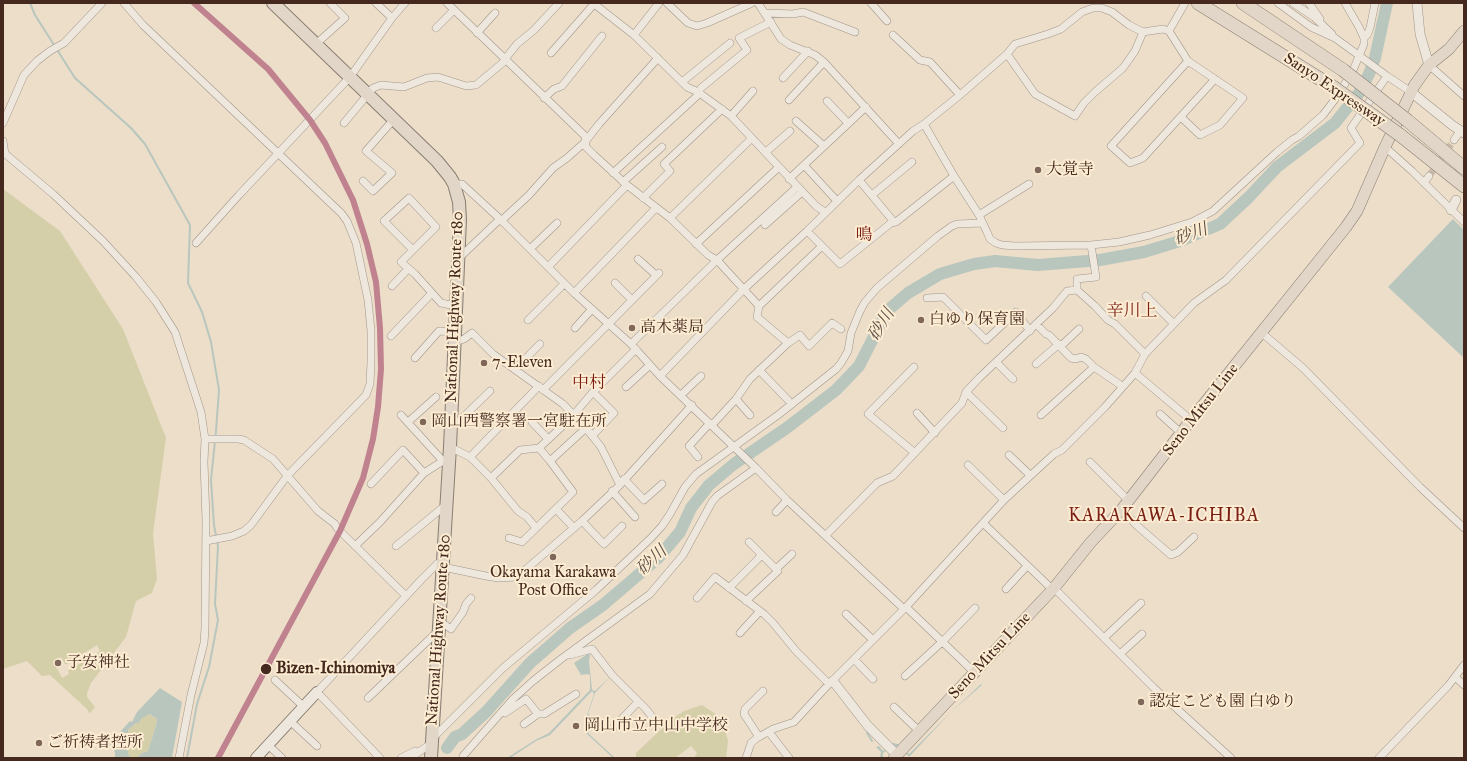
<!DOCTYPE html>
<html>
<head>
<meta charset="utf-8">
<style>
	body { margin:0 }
	#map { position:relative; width:1467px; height:761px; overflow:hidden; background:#ecdec9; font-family:"IM FELL Great Primer",serif }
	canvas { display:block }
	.frame { position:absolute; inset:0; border:4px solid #45291f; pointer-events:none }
</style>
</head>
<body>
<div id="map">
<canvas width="1467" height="761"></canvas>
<div class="frame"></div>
</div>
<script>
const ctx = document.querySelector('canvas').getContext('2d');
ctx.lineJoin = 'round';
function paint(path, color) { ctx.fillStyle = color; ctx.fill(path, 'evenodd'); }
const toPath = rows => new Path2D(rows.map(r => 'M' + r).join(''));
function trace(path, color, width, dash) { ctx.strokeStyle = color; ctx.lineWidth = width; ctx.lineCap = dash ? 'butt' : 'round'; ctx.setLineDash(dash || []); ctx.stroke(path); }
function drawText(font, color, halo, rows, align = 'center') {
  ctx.font = font + ' "IM FELL Great Primer","Noto Serif JP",serif'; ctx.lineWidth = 4; ctx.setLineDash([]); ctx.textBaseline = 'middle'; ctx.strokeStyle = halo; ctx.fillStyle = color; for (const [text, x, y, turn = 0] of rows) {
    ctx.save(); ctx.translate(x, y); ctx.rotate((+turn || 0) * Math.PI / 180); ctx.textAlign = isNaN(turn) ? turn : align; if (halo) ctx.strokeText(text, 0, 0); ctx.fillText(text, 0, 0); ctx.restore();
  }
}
paint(toPath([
	[3,189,60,231,123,329,166,438,153,533,157,579,152,593,136,601,126,637,91,683,87,693,87,697,95,707,91,712,89,713,87,709,50,675,42,676,27,661,3,669],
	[97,645,100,651,68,671,69,674,62,678,53,661,61,657,65,664,67,664],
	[702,705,714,713,723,723,728,741,726,758,694,758,697,753,691,746,675,758,636,758,636,753,672,719,684,711],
	[148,714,156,718,157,722,148,751,142,753,136,758,132,758,129,756,127,747,128,738,129,736,128,730,136,723,139,723,141,719]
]), '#d4cfa8');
paint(toPath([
	[1453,219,1464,230,1464,358,1388,287],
	[589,653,590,655,589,661,592,690,595,691,610,677,595,693,588,714,597,723,588,733,615,758,613,758,586,733,596,723,587,715,594,694,592,691,550,735,536,741,510,758,507,758,535,740,549,733,590,690,590,675,587,674,581,675,574,663],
	[981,684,982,685,951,712,909,757,901,748,893,745,883,753,883,758,880,758,881,752,876,747,879,746,883,751,893,743,898,744,909,754,951,712],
	[160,688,182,702,172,758,136,758,142,753,148,751,157,722,156,718,149,714,141,719,139,723,136,723,128,730,129,736,128,738,127,747,129,756,132,758,115,758,115,752,109,744,130,721,132,722,137,712]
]), '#b9c6be');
trace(toPath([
	[30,3,35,15,75,78,131,128,145,144,190,225,188,283,202,312,211,342,219,390,216,431,211,480,214,525,218,546,215,604,218,620,209,667,197,704,187,758],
	[867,733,872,741]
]), '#b9c6be', 2);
trace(toPath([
	[447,748,455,737,462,734,486,712,530,663,570,628,603,605,658,558,680,532,691,508,709,485,734,464,788,427,836,390,859,366,887,311,908,293,940,274,974,264,995,261,1038,265,1100,260,1144,252,1180,241,1220,224,1249,197,1277,167,1335,123,1359,93,1369,74,1375,58,1387,3]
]), '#b9c6be', 12);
trace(toPath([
	[1429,176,1454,140]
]), '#cbbaa7', 7, [7, 3.5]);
const minor = toPath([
	[124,3,143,25,341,213,347,221,356,243,368,300,371,331,371,362,370,384,366,395,287,476,251,525,244,531,232,536,206,541],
	[376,3,392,18],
	[447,3,585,136,586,147,594,155,627,185,670,218,708,255,717,260,759,306,757,317,788,343],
	[593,3,634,35,687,87,698,92,731,116,816,206,825,212],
	[667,3,688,23,697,26,707,23,752,3],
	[758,3,781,39,790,45,815,55,824,62,899,144],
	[871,3,887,21],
	[1278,3,1311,27,1335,38,1387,76],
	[1293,3,1314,17,1332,34],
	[1309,3,1320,19],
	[765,13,793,14,803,12,855,32],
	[436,28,454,10],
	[1169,31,1185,3],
	[477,33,495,13],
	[634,35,659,3],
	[893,35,920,60,930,62,960,95],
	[1364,38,1367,35,1370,28,1375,3],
	[316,44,345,18,330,3],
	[551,53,594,4],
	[1007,54,1035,94,1075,116,1084,103,1095,92,1123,68,1135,51,1143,32],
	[505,59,517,44,534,30,559,3],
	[1188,61,1111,146,1130,163,1143,158,1215,79],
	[1429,65,1464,96],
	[783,78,808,51],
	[682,82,730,43],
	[544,98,554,89,562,86,602,36],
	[789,100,824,62],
	[827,101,848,123],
	[731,116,753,91],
	[796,121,824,146],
	[3,123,24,75,37,61,50,51,64,43,102,3],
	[344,123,373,88,381,85,404,87,427,78,438,77,466,86,476,85,506,60],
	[924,124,954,176,979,215,987,232,990,239,996,243,1002,245,1015,246,1091,245,1119,242,1150,235,1192,222,1213,211,1277,152,1292,140,1299,136,1323,115,1339,94,1354,68,1364,44,1364,38,1359,27,1345,3],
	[1454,140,1461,130],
	[3,141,5,154],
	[1385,147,1412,171,1464,222],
	[3,152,53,194,103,241,136,277,156,302,175,332,201,412,205,439,204,462,206,520,205,628,204,643,191,695,179,758],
	[766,152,790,131],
	[804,165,837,201],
	[613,173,697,96,701,88,747,50,739,38,771,22],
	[789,179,866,107],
	[859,180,894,222],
	[363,181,373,191,392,173,366,151,394,119],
	[623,182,662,147],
	[1424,183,1429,176],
	[454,184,462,184,500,219,574,293,631,344,660,376,756,468,787,500,904,609],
	[872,195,912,162],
	[643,198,670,171,664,164,722,109],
	[979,215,1029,184],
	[670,218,752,138],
	[501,221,529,195,553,168,567,158,585,142,599,124,658,58],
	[765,225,802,192],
	[807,231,840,264,891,223,896,222,954,176],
	[196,243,239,195,350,77,392,18,405,3],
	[696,244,779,167],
	[530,249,557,223],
	[413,250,384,221,409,198,436,227,401,262,415,274,441,303,456,306],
	[458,259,500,219],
	[638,259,656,275],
	[548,267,627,185],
	[615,283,632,300],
	[392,286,408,269],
	[1077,290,1095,306,1108,320,1115,324,1145,354],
	[574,293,656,208],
	[1146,296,1174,324],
	[927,298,943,297,986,340,1016,312,1030,331],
	[759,306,822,246],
	[528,320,564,284],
	[1036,324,1046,334,1049,335,1071,358,1076,359,1081,357,1086,359,1094,367,1122,386],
	[575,328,592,309],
	[1262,333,1303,368,1420,487,1464,528],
	[391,336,432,293],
	[455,342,464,339,472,333,493,354,563,404,586,428,601,447,620,485],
	[631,344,717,260,797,187],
	[1061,346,1079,329],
	[415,358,439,331,455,332],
	[996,362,1013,379],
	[1036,364,1059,344],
	[914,367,868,414,915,453],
	[515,369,540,344],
	[759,370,788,400],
	[1135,373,1191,420],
	[660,376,744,289,807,231,859,180,913,131,924,124,960,95,1007,54,1015,44,1048,34,1061,29,1082,12,1093,8,1102,8,1112,12,1129,25,1143,32,1163,29,1169,31,1188,61,1243,98,1220,125,1200,135,1181,117],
	[626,387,650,365],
	[543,390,659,273],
	[966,392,1003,428],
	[681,395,701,376],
	[736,399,750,415],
	[917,413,935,433],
	[1160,414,1181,433],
	[401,415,443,461,447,461],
	[1041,415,1094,367],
	[408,422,436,397],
	[532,422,548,439],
	[712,425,736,399,750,379,788,343,800,335,809,346,832,323,841,329],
	[451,429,490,391],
	[592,436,614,413,593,392],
	[205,439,238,439,244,440,273,459,318,511,335,524,337,528,406,596],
	[450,447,470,457,539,386],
	[1009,455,1030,475],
	[470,457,491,478,518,511,527,517,536,528],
	[698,457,689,446,710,423],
	[550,461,539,448,570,419,593,392,636,349],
	[1090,462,1129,501],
	[968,465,1004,500],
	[491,478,520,450,539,448],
	[624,479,644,500,662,484],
	[371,484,403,450,424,473],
	[612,491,635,517],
	[556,509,574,528],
	[1122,509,1135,524,1171,555,1178,552,1194,537],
	[776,512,787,500],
	[582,521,604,544,622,526],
	[983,523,1052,589],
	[826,535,877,483,893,476,907,461,962,403,966,392,979,378,1053,308,1067,291,1077,290,1077,279,1096,277,1091,245],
	[509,538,522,542,573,492,550,461,586,428],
	[355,546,380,522,424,473,443,461],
	[396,546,447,504],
	[443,567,486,576,498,578,517,577,582,521,620,485,692,405],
	[776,569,792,554],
	[729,588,758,559,761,554,749,542],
	[1054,588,1154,688,1231,758],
	[1006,589,1027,566],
	[697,598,715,577,764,614,773,623,796,651,829,684],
	[746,601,778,571,761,554],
	[906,607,975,673],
	[846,614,873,640],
	[439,624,444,624,451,629,463,612,466,604,471,598],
	[740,633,760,611],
	[1104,638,1141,603],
	[1120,654,1142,634],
	[570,655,592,649,612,675,646,709,656,722],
	[854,659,873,679],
	[905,676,943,641,975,608],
	[1455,677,1464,685],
	[275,680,304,707],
	[368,698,439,630],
	[894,707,919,731],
	[505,713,526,699,538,714,544,714,576,694],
	[291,722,317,746],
	[524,724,538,714],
	[613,728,638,702],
	[769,732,789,758],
	[759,737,744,714,745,709,763,691],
	[432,739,503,668,596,590,651,538,662,526,670,514,685,487,696,474,778,415,836,369,841,363,848,351,851,333,860,311,865,302,877,288,938,236,952,226,957,224,982,223],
	[268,745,282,758],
	[463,756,513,699,533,681,561,659,650,594,683,555,712,502,717,496,756,468],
	[380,758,317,692,421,580,437,564,443,560],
	[401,758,415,751],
	[410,758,432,743],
	[746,758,751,743,757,738,773,729,794,722,829,684,906,607,1004,500,1054,454,1062,450,1105,407,1135,373,1145,354,1194,303,1226,280,1360,143,1351,128,1387,76,1411,92],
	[1379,758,1448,686,1464,665]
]);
const tertiary = toPath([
	[1417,3,1420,34,1429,65],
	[1411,92,1452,125,1464,133],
	[1451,210,1456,200],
	[833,681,868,726,897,755]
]);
const secondary = toPath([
	[256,758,317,692]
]);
const primary = toPath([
	[894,758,1054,588,1091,542,1122,509,1191,420,1346,227,1357,211,1385,147,1414,86,1429,65,1449,49,1464,31]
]);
const trunk = toPath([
	[273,3,437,161,450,177,454,184,459,202,460,220,450,447,431,758]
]);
const motorway = toPath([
	[1198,3,1333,87],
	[1243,3,1343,70],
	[1408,121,1464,168],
	[1400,135,1464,186]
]);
trace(minor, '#a19589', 8);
trace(tertiary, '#a19589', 10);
trace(secondary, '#8a7e72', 12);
trace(primary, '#8a7e72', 12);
trace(trunk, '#8a7e72', 14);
trace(motorway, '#8a7e72', 14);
trace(minor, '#eee7dd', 7);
trace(tertiary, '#eee7dd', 9);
trace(secondary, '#eee7dd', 10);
trace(primary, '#e1d6c7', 11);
trace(trunk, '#e1d6c7', 12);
trace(motorway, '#e1d6c7', 13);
const motorwayBridge = toPath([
	[1343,70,1408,121],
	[1333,87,1400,135]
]);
trace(motorwayBridge, '#8a7e72', 14, []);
trace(motorwayBridge, '#e1d6c7', 13);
trace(toPath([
	[194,3,268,69,310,120,325,143,353,200,367,244,376,282,380,328,381,369,378,407,373,439,363,478,340,531,218,758]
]), '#bf828e', 6);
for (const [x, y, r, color] of [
	[1038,170,4,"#7f685a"],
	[921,320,4,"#7f685a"],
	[632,328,4,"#7f685a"],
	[484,363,4,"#7f685a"],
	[423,422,4,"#7f685a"],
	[553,557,4,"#7f685a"],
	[58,663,4,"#7f685a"],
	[266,669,6,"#45291f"],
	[1141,702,4,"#7f685a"],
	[576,726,4,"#7f685a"],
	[39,743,4,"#7f685a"]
]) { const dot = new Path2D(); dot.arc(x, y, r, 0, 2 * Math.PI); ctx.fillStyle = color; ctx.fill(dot); trace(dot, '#fcecd2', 1.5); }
drawText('16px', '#45291f', '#fcecd2', [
	["Sanyo Expressway",1334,90,34],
	["National Highway Route 180",455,307,-88],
	["Seno Mitsu Line",1201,410,-52],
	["National Highway Route 180",439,630,-86],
	["Seno Mitsu Line",990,656,-47]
]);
drawText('16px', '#45291f', '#fcecd2', [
	["大覚寺",1046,170],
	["白ゆり保育園",929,320],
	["高木薬局",640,328],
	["7-Eleven",492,363],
	["岡山西警察署一宮駐在所",431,422],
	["Okayama Karakawa",553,573,"center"],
	["Post Office",553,591,"center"],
	["子安神社",66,663],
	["認定こども園 白ゆり",1149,702],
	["岡山市立中山中学校",584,726],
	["ご祈祷者控所",47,743]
], 'left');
drawText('bold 16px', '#45291f', '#fcecd2', [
	["Bizen-Ichinomiya",276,669]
], 'left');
drawText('italic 17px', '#5c4e46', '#fcecd2', [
	["砂川",1191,235,-20],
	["砂川",882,325,-58],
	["砂川",652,561,-43]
]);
drawText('17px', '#7a1f14', '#fcecd2', [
	["鳴",864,236],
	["辛川上",1132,312],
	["中村",589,384]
]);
ctx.letterSpacing = '1px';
drawText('18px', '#7a1f14', '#fcecd2', [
	["KARAKAWA-ICHIBA",1164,517]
]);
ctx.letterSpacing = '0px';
</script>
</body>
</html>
